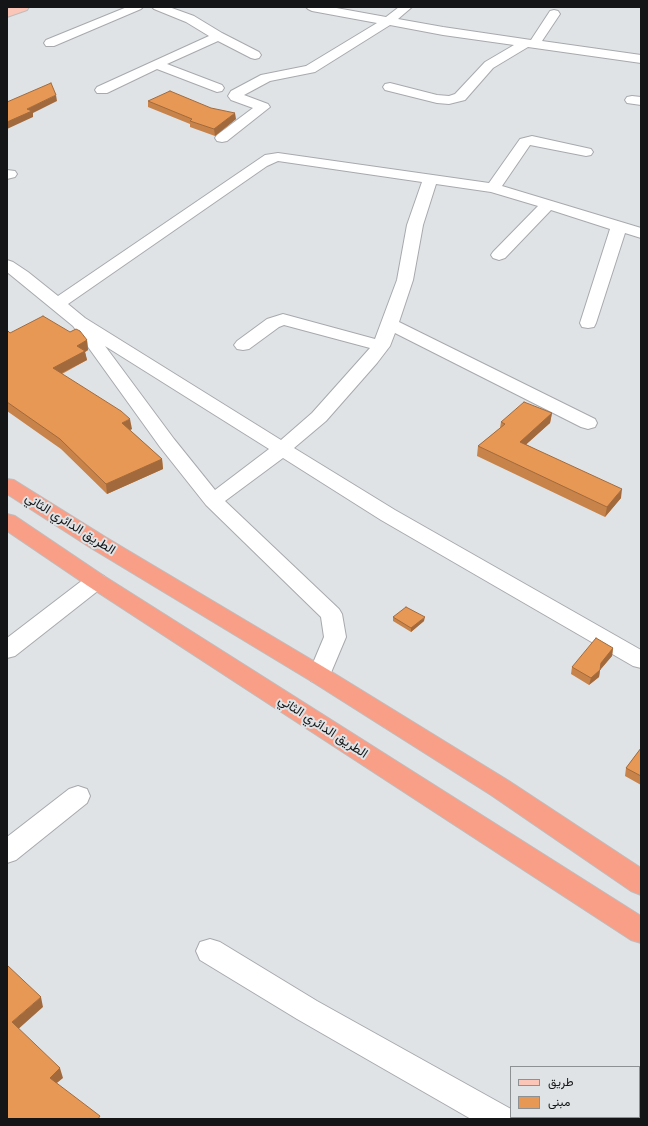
<!DOCTYPE html>
<html>
<head>
<meta charset="utf-8">
<style>
	body { margin:0 }
	#map { position:relative; width:648px; height:1126px; overflow:hidden; background:#e0e3e6; font-family:"Open Sans",Vazirmatn,sans-serif }
	canvas { display:block }
	.frame { position:absolute; inset:0; border:8px solid #141516; pointer-events:none }
	.legend { position:absolute; left:510px; top:1066px; width:130px; height:52px; box-sizing:border-box; background:#e0e3e6; border:1px solid #8e9193; margin:0; padding:5px 7px; list-style:none; font-size:12px; color:#141516 }
	.legend li { display:flex; align-items:center; gap:8px; height:20px }
	.legend b { width:20px; border:1px solid #8e9193 }
</style>
</head>
<body>
<div id="map">
<canvas width="648" height="1126"></canvas>
<div class="frame"></div>
<ul class="legend">
<li><b style="height:5px;background:#fbc5b7"></b>طريق</li>
<li><b style="height:11px;background:#e79855"></b>مبنى</li>
</ul>
</div>
<script>
const ctx = document.querySelector('canvas').getContext('2d');
ctx.lineJoin = 'round';
const toPath = rows => new Path2D(rows.map(r => 'M' + r).join(''));
function trace(path, color, width, dash) { ctx.strokeStyle = color; ctx.lineWidth = width; ctx.lineCap = dash ? 'butt' : 'round'; ctx.setLineDash(dash || []); ctx.stroke(path); }
function paint(path, color) { ctx.fillStyle = color; ctx.fill(path, 'evenodd'); }
function drawText(font, color, halo, rows, align = 'center') {
  ctx.font = font + ' "Open Sans",Vazirmatn,sans-serif'; ctx.lineWidth = 4; ctx.setLineDash([]); ctx.textBaseline = 'middle'; ctx.strokeStyle = halo; ctx.fillStyle = color; for (const [text, x, y, turn = 0] of rows) {
    ctx.save(); ctx.translate(x, y); ctx.rotate((+turn || 0) * Math.PI / 180); ctx.textAlign = isNaN(turn) ? turn : align; if (halo) ctx.strokeText(text, 0, 0); ctx.fillText(text, 0, 0); ctx.restore();
  }
}
const street = toPath([
	[127,7,143,7,141,9,54,46,46,46,44,43,46,40,127,7],
	[152,7,169,7,194,16,222,33,259,52,261,55,259,58,255,59,251,58,218,41,167,64,222,85,224,88,222,91,217,92,157,69,107,93,97,93,95,90,97,87,209,36,186,22,154,9,152,7],
	[306,7,331,7,386,17,399,7,412,7,398,19,443,27,531,40,550,11,554,10,558,11,560,14,542,41,641,55,641,63,528,47,493,68,465,100,449,104,437,103,385,90,383,87,385,84,390,83,437,95,449,96,455,94,485,62,514,45,443,35,390,25,315,72,270,81,244,95,268,104,270,107,227,141,222,142,217,141,215,138,217,135,253,108,231,100,228,96,231,91,261,75,306,66,377,23,312,11,308,9,306,7],
	[632,96,641,97,641,105,627,103,625,100,627,97,632,96],
	[532,136,591,149,593,152,591,155,586,156,530,145,502,186,641,228,641,238,625,233,596,323,594,327,588,328,582,327,580,323,610,229,551,210,505,258,499,260,493,258,491,255,493,252,538,206,491,192,436,184,423,225,413,280,399,322,595,419,597,423,595,427,588,429,581,427,395,333,390,346,377,363,326,421,294,448,395,510,641,650,641,668,633,666,381,520,283,458,225,501,339,609,342,614,346,637,330,675,327,681,319,683,311,681,308,675,324,637,321,617,206,505,160,447,73,326,7,272,7,260,13,262,28,272,58,296,265,155,278,153,489,183,520,139,532,136],
	[278,161,422,182,407,225,397,280,375,339,283,314,267,319,237,341,234,345,237,349,243,350,249,349,279,327,284,325,370,348,312,413,281,440,85,318,68,304,267,166,278,161],
	[105,346,269,449,215,490,174,439,105,346],
	[7,170,15,171,17,174,15,177,7,179,7,170],
	[96,574,104,576,107,581,104,586,15,656,7,658,7,638,88,576,96,574],
	[78,786,87,789,90,796,87,803,16,860,7,863,7,837,69,789,78,786],
	[210,939,220,942,317,1001,511,1109,511,1117,514,1117,515,1119,471,1119,297,1019,200,960,196,951,200,942,210,939]
]);
const primary = toPath([
	[12,7,29,7,27,10,7,17,7,9,12,7]
]);
const highway = toPath([
	[7,479,14,480,107,538,327,669,509,781,641,868,641,895,631,891,491,795,311,681,91,548,7,494,7,479],
	[7,514,15,516,104,576,641,916,641,943,631,940,88,586,7,531,7,514]
]);
trace(street, '#a7a9ad', 2);
trace(primary, '#bdbdbe', 2);
trace(highway, '#bdbdbe', 2);
paint(street, '#fff');
paint(primary, '#fbc5b7');
paint(highway, '#f99f87');
paint(toPath([
	[148,101,236,119,215,136,190,127,190,124,148,107],
	[7,330,10,333,70,332,87,340,88,350,85,352,87,360,62,374,132,429,130,430,162,459,163,469,107,494,61,449,7,411],
	[552,413,550,423,526,444,621,498,605,517,477,456,478,446,500,428,501,422],
	[393,617,424,621,411,632,393,621],
	[613,648,612,656,600,670,599,677,589,685,571,674,572,667],
	[641,748,641,785,625,776,626,768]
]), '#c78349');
paint(toPath([
	[56,95,57,101,33,113,33,117,7,129,7,122,27,109],
	[235,113,236,119,215,136,214,129],
	[87,340,88,350,85,352,87,360,54,377,53,368,77,346],
	[552,413,550,423,519,451,520,442],
	[130,419,132,429,123,433,122,423],
	[162,459,163,469,107,494,106,484],
	[622,489,621,498,605,517,607,507],
	[425,617,424,621,411,632,411,628],
	[613,648,612,656,600,670,599,677,589,685,591,678,601,663],
	[41,997,43,1007,15,1032,12,1022],
	[60,1068,63,1078,52,1087,50,1078]
]), '#a26a3c');
const building = toPath([
	[51,83,56,95,27,109,32,111,7,122,7,102,51,83],
	[170,91,211,108,235,113,214,129,190,121,192,119,148,101,170,91],
	[43,316,70,332,76,329,80,331,87,340,77,346,85,351,53,368,121,411,130,419,122,423,162,459,106,484,60,439,7,402,7,330,10,333,43,316],
	[524,402,552,413,520,442,622,489,607,507,478,446,505,424,501,422,524,402],
	[406,607,425,617,411,628,393,617,406,607],
	[596,638,613,648,601,663,600,670,591,678,572,667,596,638],
	[641,748,641,776,626,768,641,748],
	[7,965,41,997,12,1022,60,1068,50,1078,100,1116,98,1119,7,1119,7,965]
]);
paint(building, '#e79855');
trace(building, '#a26a3c', 1);
drawText('13px', '#141516', '#e0e3e6', [
	["الطريق الدائري الثاني",70,524,32],
	["الطريق الدائري الثاني",323,727,33]
]);
</script>
</body>
</html>
